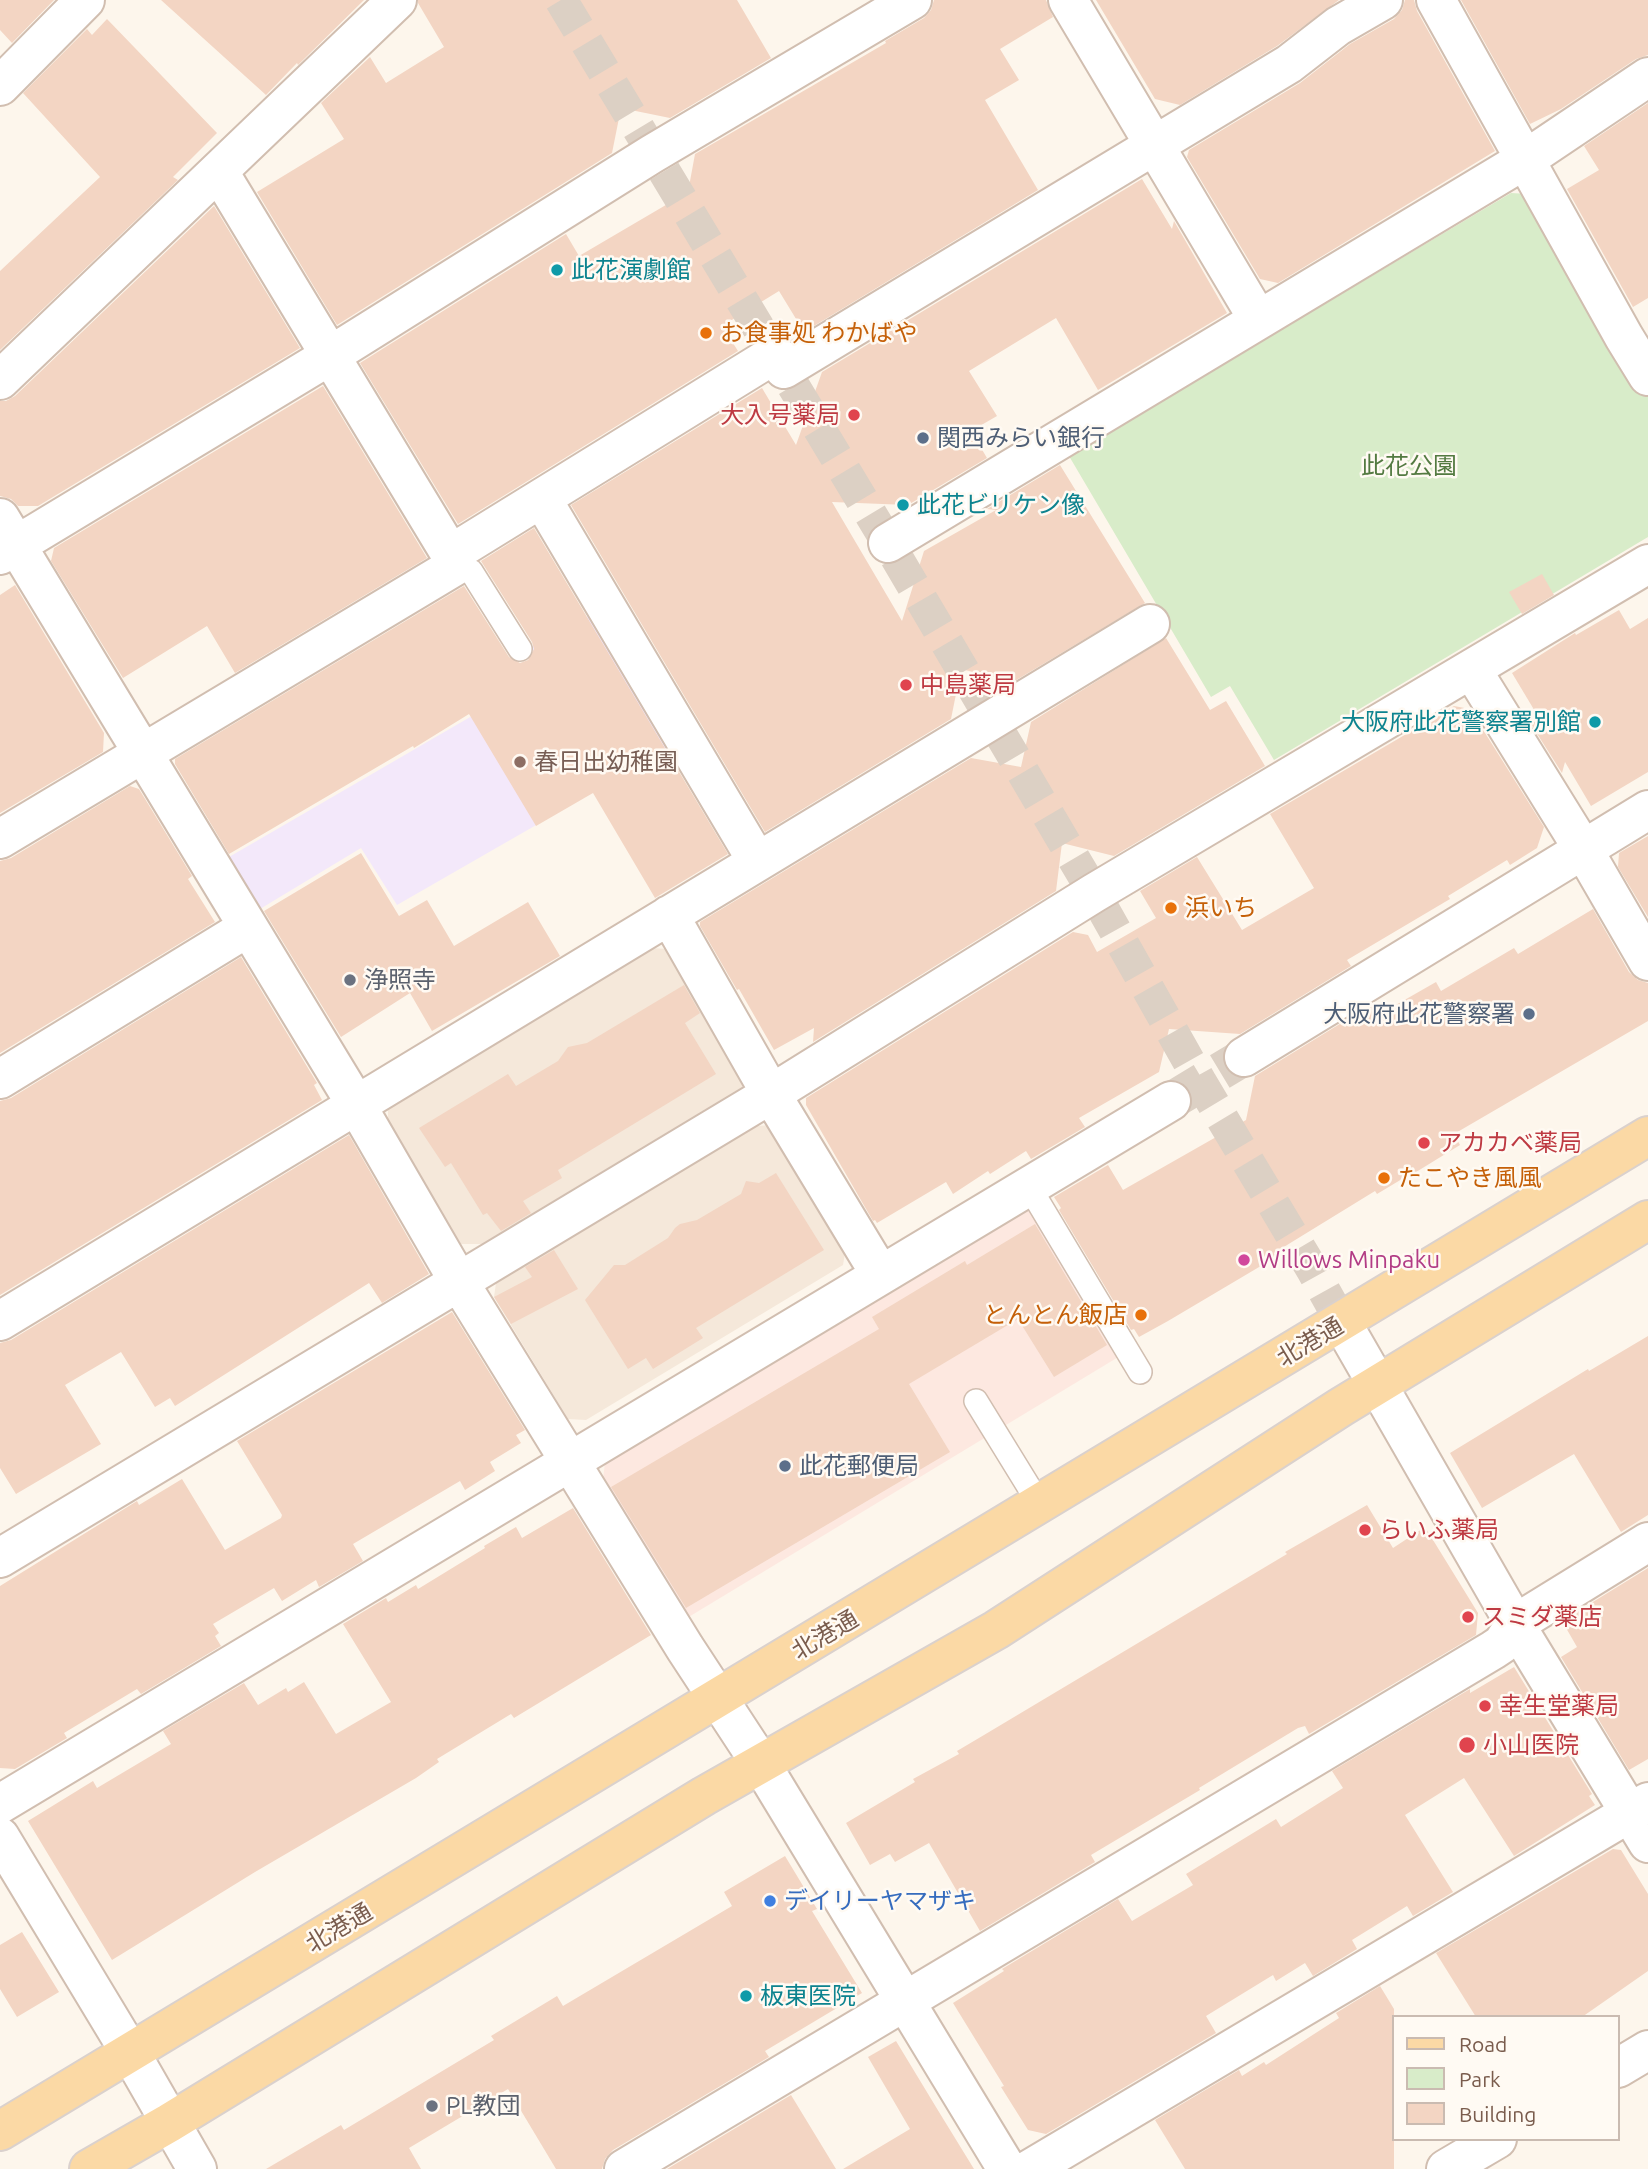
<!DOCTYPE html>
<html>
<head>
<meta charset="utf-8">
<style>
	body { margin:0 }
	#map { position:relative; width:1648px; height:2169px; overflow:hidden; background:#fdf6ec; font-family:Ubuntu,sans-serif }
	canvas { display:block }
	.legend { position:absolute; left:1392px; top:2015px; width:228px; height:126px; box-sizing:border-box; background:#fffaf3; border:2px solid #cabbb1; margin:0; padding:9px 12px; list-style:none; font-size:21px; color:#7a5c4d }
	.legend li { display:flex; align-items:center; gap:14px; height:35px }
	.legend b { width:35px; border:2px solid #cabbb1 }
</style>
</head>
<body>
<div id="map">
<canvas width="1648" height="2169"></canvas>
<ul class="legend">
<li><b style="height:9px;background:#fbd9a5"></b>Road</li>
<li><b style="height:19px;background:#d8ecc9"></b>Park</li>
<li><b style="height:19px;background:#f3d5c3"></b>Building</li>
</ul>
</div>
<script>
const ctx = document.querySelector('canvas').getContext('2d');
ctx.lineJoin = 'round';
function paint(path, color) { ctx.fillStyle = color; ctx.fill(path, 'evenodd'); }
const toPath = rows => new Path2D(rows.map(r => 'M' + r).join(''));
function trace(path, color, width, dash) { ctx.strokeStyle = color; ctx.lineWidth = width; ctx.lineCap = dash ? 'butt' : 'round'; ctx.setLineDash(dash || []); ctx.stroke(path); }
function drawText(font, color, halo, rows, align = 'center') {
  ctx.font = font + ' Ubuntu,"Noto Sans JP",sans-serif'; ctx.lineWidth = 5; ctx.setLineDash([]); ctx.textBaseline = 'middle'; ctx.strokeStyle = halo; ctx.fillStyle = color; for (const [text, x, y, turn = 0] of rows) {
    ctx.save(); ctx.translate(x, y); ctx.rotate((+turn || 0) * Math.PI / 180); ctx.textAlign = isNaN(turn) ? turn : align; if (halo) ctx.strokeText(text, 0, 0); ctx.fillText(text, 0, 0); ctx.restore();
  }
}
paint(toPath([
	[651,948,667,949,742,1072,742,1087,482,1244,461,1244,388,1123,388,1106],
	[773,1125,846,1247,843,1265,586,1420,568,1419,494,1297,496,1283,756,1126]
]), '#f5e8da');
paint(toPath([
	[1028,1209,1120,1356,687,1618,603,1480,605,1462]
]), '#fde8e0');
paint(toPath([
	[592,614,672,747,397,905,361,848,260,909,229,857,546,673,531,647]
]), '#f3e8fa');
paint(toPath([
	[1511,193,1528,194,1648,396,1648,537,1274,760,1230,686,1211,697,1069,456]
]), '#d8ecc9');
paint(toPath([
	[0,0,54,0,12,43,0,30],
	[161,0,364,0,298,65,297,63,266,95],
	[418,0,737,0,771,58,670,118,621,108,612,153,337,325,257,192,344,139,321,103,370,57,386,83,444,47,418,3],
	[934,0,1046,0,1053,17,1000,49,1019,80,985,100,1038,190,804,332,779,291,722,326,738,351,458,524,360,363,566,234,579,256,688,192,695,154,886,43,885,41,924,18,931,10],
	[1096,0,1339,0,1277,46,1180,105,1155,99],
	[1405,0,1414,0,1417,11,1495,151,1278,283,1260,279,1187,157,1189,150,1300,83,1350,44,1394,19,1402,10],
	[1461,0,1648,0,1648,55,1636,59,1561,109,1530,124],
	[107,19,217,133,173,177,178,180,0,350,0,271,100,177,23,93,87,29,92,35],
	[1648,103,1648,298,1633,307,1567,189,1599,170,1584,146],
	[1142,179,1172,229,1174,221,1227,313,1098,390,1056,318,969,371,997,416,971,431,987,458,908,505,832,502,902,621,924,551,996,510,987,509,1060,465,1145,603,1013,682,961,669,951,719,765,832,571,505,762,388,796,445,822,372],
	[214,206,300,348,38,506,18,506,11,499,0,496,0,401,6,401,15,396],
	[323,386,427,558,235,673,207,626,123,678,51,561,54,548],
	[534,528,728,854,655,898,593,793,536,826,469,714,414,748,413,746,229,854,175,764,175,759,464,586,509,657,520,663,528,660,534,649,532,642,481,561],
	[1542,574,1554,595,1522,614,1509,592],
	[15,585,104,733,103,752,0,813,0,595],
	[1619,610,1630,629,1648,618,1648,772,1591,806,1565,762,1562,773,1529,721,1542,723,1512,673,1575,633,1576,635],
	[1166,638,1210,710,1226,701,1265,766,1114,856,1062,843,1056,891,813,1042,814,1028,774,1050,739,989,737,990,700,926,700,922,971,758,1021,767,1031,722],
	[1454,706,1470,709,1544,827,1537,848,1510,865,1507,860,1448,896,1450,899,1347,960,1351,966,1240,1034,1169,1029,1159,1072,1079,1118,1085,1127,1031,1159,1026,1151,990,1174,988,1171,953,1194,946,1182,877,1223,875,1220,873,1221,806,1105,806,1098,1073,932,1088,935,1097,952,1156,918,1140,891,1197,857,1242,930,1314,888,1270,814],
	[130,786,139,789,192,876,188,879,215,922,0,1053,0,861,11,858],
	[1648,836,1648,917,1618,867,1619,853],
	[361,853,399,916,427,900,454,946,528,902,560,956,432,1031,410,993,341,1037,264,911],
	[1593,909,1629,972,1638,980,1648,983,1648,1021,1454,1134,1460,1145,1408,1177,1407,1176,1377,1194,1375,1191,1274,1253,1276,1257,1168,1321,1139,1337,1134,1329,1131,1330,1059,1210,1061,1208,1054,1197,1108,1165,1123,1190,1246,1120,1255,1076,1374,1003,1380,1014,1436,982,1441,991,1514,948,1518,954],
	[241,957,317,1083,314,1085,322,1100,0,1295,0,1101,11,1098],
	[684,985,700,1013,685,1023,716,1074,558,1170,562,1178,523,1201,531,1213,501,1231,487,1213,483,1215,451,1163,445,1167,419,1128,508,1074,516,1086,558,1061,568,1047,587,1043],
	[349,1135,429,1274,382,1303,369,1283,175,1406,170,1398,155,1407,121,1352,65,1385,101,1444,16,1494,0,1468,0,1343,11,1340],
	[776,1173,824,1250,696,1328,703,1338,653,1369,646,1358,628,1369,585,1300,614,1265,625,1265,668,1238,675,1228,680,1224,697,1220,741,1194,746,1181,759,1183],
	[1035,1224,1107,1345,1054,1377,1018,1319,909,1384,950,1452,686,1608,611,1487,879,1329,872,1317,965,1261,967,1265],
	[554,1250,578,1289,511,1324,494,1297,532,1277,525,1267],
	[452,1312,525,1430,516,1435,521,1443,490,1462,495,1471,465,1490,460,1481,353,1544,363,1561,319,1587,316,1580,282,1601,274,1588,213,1624,219,1633,215,1636,221,1646,141,1694,137,1689,64,1733,67,1738,15,1769,0,1768,0,1586,137,1501,139,1505,182,1479,225,1550,281,1518,282,1515,237,1441],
	[1648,1336,1648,1515,1621,1532,1574,1454,1482,1508,1450,1453,1588,1369,1589,1371],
	[1367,1505,1393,1548,1425,1527,1478,1613,1476,1635,1309,1734,1305,1726,1298,1728,1199,1788,1200,1790,1091,1855,1095,1862,980,1931,929,1843,895,1862,890,1854,870,1865,846,1823,915,1782,913,1779,959,1754,957,1751,984,1735,1287,1554,1285,1552],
	[573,1508,651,1635,514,1718,511,1714,437,1759,439,1762,416,1778,255,1872,112,1960,28,1821,93,1781,97,1788,171,1744,163,1731,244,1683,258,1705,286,1688,288,1692,304,1682,336,1734,391,1702,343,1624,386,1598,388,1602,416,1585,418,1589,485,1548,484,1546,516,1527,522,1538],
	[1648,1568,1648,1759,1629,1770,1561,1657,1577,1647,1562,1621],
	[1514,1667,1592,1794,1589,1796,1595,1805,1514,1856,1464,1778,1405,1815,1453,1892,1413,1916,1407,1906,1352,1940,1357,1949,1313,1976,1305,1963,1276,1981,1273,1975,1206,2016,1216,2033,1046,2134,1028,2130,1001,2087,1004,2086,953,2003,1004,1971,1002,1969,1118,1899,1132,1921,1193,1885,1186,1874,1276,1819,1281,1827,1343,1788,1332,1771,1470,1689,1470,1693],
	[1613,1849,1621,1850,1648,1894,1648,1971,1582,2017,1476,2017,1436,1953],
	[785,1856,817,1909,812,1911,862,1993,765,2051,769,2057,613,2150,605,2159,602,2169,556,2169,508,2089,409,2148,421,2169,266,2169,341,2125,344,2130,494,2040,491,2036,557,1996,563,2006,732,1906,724,1892],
	[22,1932,59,1992,17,2017,0,1989,0,1945],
	[1380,1986,1394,2009,1394,2169,1185,2169,1155,2120,1239,2070,1242,2076,1264,2062,1266,2065,1339,2018,1336,2013],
	[896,2041,939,2112,974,2169,843,2169,910,2129,868,2057],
	[791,2095,836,2169,667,2169]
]), '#f3d5c3');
trace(toPath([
	[561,0,888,543,1094,893,1201,1083,1312,1269,1342,1323]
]), '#dcd0c4', 33, [33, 17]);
trace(toPath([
	[1171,1101,1244,1057]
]), '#dcd0c4', 38, [38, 19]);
const service = toPath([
	[457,565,471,571,520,649],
	[1028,1185,1140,1372],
	[976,1401,1040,1505]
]);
const minor = toPath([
	[1068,0,1258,319],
	[1436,0,1624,337,1648,376],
	[0,86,85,0],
	[784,369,1289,64,1338,26,1383,0],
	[0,380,397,0],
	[542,499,757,861],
	[0,518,357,1106,459,1282,685,1648,761,1764,1007,2169],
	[888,543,1526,159,1648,77],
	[451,554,775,354],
	[0,555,331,355,652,154,912,0],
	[1472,670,1583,849,1648,961],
	[0,839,457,565,219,172],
	[669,915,771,1094,880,1274],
	[1244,1057,1648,810],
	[0,1079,247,928],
	[0,1321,1150,624],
	[1342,1323,1515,1624,1648,1843],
	[0,1558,771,1094,1094,893,1648,564],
	[0,1804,1171,1101],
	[0,1837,131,2054,197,2169],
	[1618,2068,1648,2050],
	[624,2169,1493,1650,1502,1644,1515,1624,1648,1542],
	[1030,2169,1648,1802],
	[1446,2169,1497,2139]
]);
const primary = toPath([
	[0,2131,1648,1136],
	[89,2169,169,2123,704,1796,996,1630,1341,1407,1648,1220]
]);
trace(service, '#d1beb0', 26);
trace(minor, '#d1beb0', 42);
trace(primary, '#dad1cd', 42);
trace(service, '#fff', 23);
trace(minor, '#fff', 38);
trace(primary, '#fbd9a5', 38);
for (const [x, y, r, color] of [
	[557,270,7,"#0f9aa8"],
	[706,333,7,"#e8710a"],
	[854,415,7,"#e0444e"],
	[923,438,7,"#5c6f8a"],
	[903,505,7,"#0f9aa8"],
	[906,685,7,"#e0444e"],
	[1595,722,7,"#0f9aa8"],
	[520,762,7,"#8d6e63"],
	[1171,908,7,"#e8710a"],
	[350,980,7,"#6b7280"],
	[1529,1014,7,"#5c6f8a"],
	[1424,1143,7,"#e0444e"],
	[1384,1178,7,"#e8710a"],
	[1244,1260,7,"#d1479c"],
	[1141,1315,7,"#e8710a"],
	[785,1466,7,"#5c6f8a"],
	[1365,1530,7,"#e0444e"],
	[1468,1617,7,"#e0444e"],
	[1485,1706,7,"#e0444e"],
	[1467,1745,9,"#e0444e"],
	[770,1901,7,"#3f7fe0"],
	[746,1996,7,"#0f9aa8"],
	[432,2106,7,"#6b7280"]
]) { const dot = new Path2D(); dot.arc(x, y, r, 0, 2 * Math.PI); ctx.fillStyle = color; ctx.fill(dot); trace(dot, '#fffaf3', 2.5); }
drawText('24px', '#0d838f', '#fffaf3', [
	["此花演劇館",571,270],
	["此花ビリケン像",917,505],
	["大阪府此花警察署別館",1581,722,"right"],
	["板東医院",760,1996]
], 'left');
drawText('24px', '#c56008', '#fffaf3', [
	["お食事処 わかばや",720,333],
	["浜いち",1185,908],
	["たこやき風風",1398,1178],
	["とんとん飯店",1127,1315,"right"]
], 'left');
drawText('24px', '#be3a42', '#fffaf3', [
	["大入号薬局",840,415,"right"],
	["中島薬局",920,685],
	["アカカベ薬局",1438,1143],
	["らいふ薬局",1379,1530],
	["スミダ薬店",1482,1617],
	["幸生堂薬局",1499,1706],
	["小山医院",1483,1745]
], 'left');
drawText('24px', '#4e5e75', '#fffaf3', [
	["関西みらい銀行",937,438],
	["大阪府此花警察署",1515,1014,"right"],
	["此花郵便局",799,1466]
], 'left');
drawText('24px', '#537a41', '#fffaf3', [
	["此花公園",1409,466]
]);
drawText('24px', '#785e54', '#fffaf3', [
	["春日出幼稚園",534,762]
], 'left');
drawText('24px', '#5b616d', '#fffaf3', [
	["浄照寺",364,980],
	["PL教団",446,2106]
], 'left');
drawText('24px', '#b23c85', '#fffaf3', [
	["Willows Minpaku",1258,1260]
], 'left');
drawText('24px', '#7a5c4d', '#fffaf3', [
	["北港通",1310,1342,-31],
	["北港通",825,1635,-31],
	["北港通",339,1928,-31]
]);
drawText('24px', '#366cbe', '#fffaf3', [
	["デイリーヤマザキ",784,1901]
], 'left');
</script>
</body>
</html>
